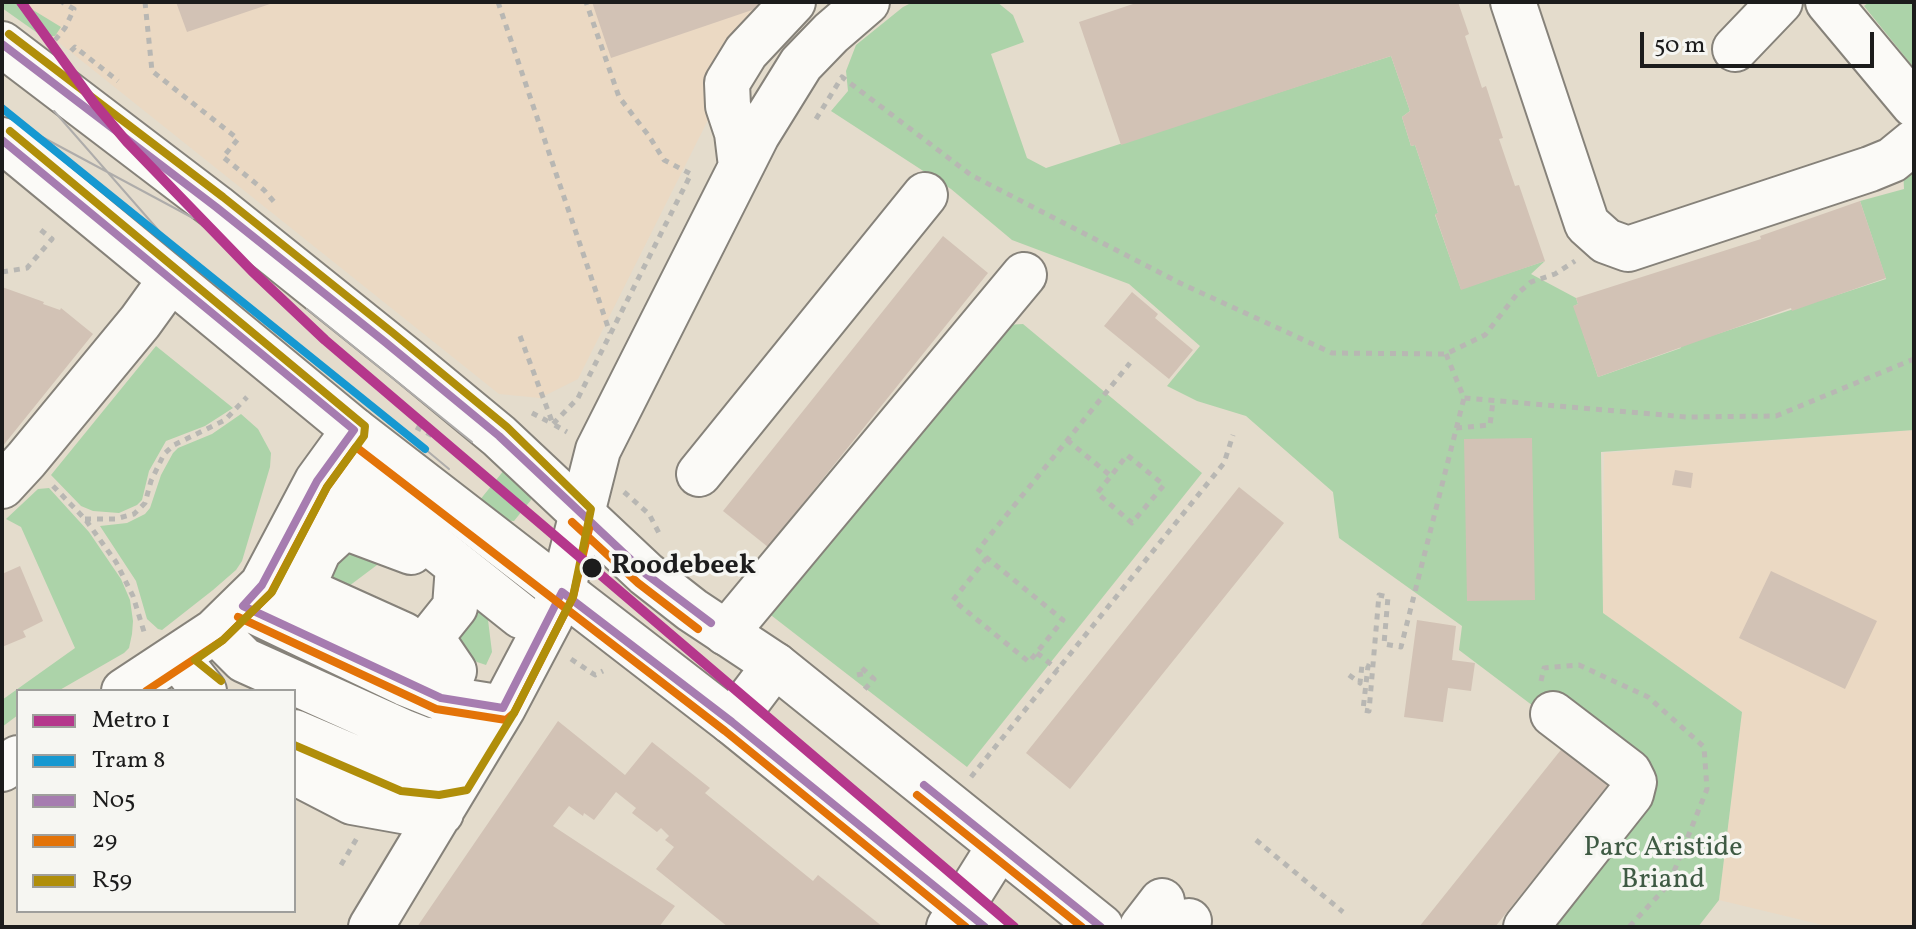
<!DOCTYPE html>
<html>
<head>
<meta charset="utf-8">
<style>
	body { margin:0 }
	#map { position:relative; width:1916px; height:929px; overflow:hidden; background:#e4dccc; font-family:Vollkorn,serif }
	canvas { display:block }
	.frame { position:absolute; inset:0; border:4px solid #1c1c1c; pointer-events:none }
	.legend { position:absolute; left:16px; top:689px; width:280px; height:224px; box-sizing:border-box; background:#f6f6f2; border:2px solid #9f9f9c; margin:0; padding:10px 14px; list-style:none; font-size:24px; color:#1c1c1c }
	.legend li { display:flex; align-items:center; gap:16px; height:40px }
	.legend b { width:40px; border:2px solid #9f9f9c }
	.scale { position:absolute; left:1640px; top:32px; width:234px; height:36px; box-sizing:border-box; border:4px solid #1c1c1c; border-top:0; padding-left:10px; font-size:24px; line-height:28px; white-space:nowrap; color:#1c1c1c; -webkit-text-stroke:6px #f6f6f2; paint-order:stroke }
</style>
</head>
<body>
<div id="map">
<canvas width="1916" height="929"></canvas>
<div class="frame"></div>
<ul class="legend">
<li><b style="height:10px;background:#b5378c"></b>Metro 1</li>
<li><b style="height:10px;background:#1698d1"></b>Tram 8</li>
<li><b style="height:10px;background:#a67cb0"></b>N05</li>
<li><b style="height:10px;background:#e37308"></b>29</li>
<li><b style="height:10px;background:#b08e0a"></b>R59</li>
</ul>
<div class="scale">50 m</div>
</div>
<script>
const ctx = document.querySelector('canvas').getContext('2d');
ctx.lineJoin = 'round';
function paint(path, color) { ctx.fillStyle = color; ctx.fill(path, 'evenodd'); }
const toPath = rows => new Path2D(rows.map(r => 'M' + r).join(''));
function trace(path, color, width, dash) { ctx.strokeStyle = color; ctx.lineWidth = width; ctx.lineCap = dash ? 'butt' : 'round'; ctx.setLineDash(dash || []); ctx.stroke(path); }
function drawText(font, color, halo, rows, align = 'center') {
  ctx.font = font + ' Vollkorn,serif'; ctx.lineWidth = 7; ctx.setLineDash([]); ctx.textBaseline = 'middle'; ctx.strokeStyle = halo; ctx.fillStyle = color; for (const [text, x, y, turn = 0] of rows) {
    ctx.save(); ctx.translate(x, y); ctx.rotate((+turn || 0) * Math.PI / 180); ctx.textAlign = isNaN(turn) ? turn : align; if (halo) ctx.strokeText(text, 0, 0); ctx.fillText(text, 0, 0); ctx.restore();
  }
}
paint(toPath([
	[8,2,814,2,717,102,578,379,540,398,499,394],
	[1914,430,1914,927,1831,927,1719,900,1742,712,1603,613,1604,453]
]), '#ebd9c3');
paint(toPath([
	[2,2,20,2,61,27,55,36,43,37,2,8],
	[913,2,997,2,1013,15,1024,42,991,54,1027,158,1046,168,1391,56,1410,111,1402,117,1411,146,1415,145,1438,213,1435,215,1461,289,1545,261,1531,274,1576,298,1578,304,1574,306,1598,377,1681,348,1680,346,1886,279,1860,201,1904,189,1903,167,1914,157,1914,430,1601,452,1603,613,1742,712,1719,900,1698,927,1539,927,1647,792,1459,650,1462,626,1339,538,1333,492,1246,416,1197,401,1167,386,1200,346,1129,284,1012,240,951,189,831,111,848,91,846,71,856,45,903,7],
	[1869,2,1914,2,1914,68,1864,6],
	[1023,324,1202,473,967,767,763,609,990,326],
	[156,346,233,408,205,426,166,441,149,471,142,500,137,505,119,513,93,511,81,506,51,475],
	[241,414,258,429,271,453,270,467,242,561,236,570,213,590,162,630,158,629,147,619,136,581,100,526,127,523,145,514,150,508,161,475,173,453,178,448,212,434],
	[509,464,530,493,531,500,514,521,501,520,475,506],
	[49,488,89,532,121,579,130,600,133,621,132,634,129,648,124,653,58,691,18,691,18,715,2,727,2,700,75,648,21,527,6,519,38,489],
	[332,545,381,562,345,589,315,585],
	[474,608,479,609,488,620,492,652,486,665,477,662,452,643]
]), '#acd3a9');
paint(toPath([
	[176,2,273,2,273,3,187,32],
	[592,2,760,2,761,7,611,58],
	[1139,2,1458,2,1469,34,1465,36,1482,88,1486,86,1503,138,1499,139,1515,186,1519,185,1545,261,1461,290,1435,214,1438,213,1415,145,1411,146,1402,117,1410,111,1391,56,1121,145,1079,22],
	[1860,201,1886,278,1792,311,1791,308,1598,377,1573,306,1578,304,1576,298,1761,239,1760,236],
	[943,236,988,273,768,547,723,511],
	[2,287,44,302,43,304,60,310,61,308,93,334,2,447],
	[1132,292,1158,314,1155,318,1193,350,1169,379,1104,326],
	[1532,438,1535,600,1467,601,1464,439],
	[1675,470,1693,473,1691,488,1672,485],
	[1239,487,1284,523,1070,789,1026,753],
	[20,566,43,621,23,631,26,637,2,647,2,574],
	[1771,571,1877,621,1845,689,1739,638],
	[1417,620,1456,626,1452,660,1475,663,1471,691,1448,688,1443,722,1404,717],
	[558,721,625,775,652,742,710,788,705,793,813,881,818,875,883,927,728,927,656,869,674,847,665,840,669,836,661,828,657,832,632,813,636,808,616,792,594,820,584,813,583,816,569,806,553,826,675,906,659,927,417,927],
	[1564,746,1610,784,1495,927,1419,927]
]), '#d2c2b5');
const minor = toPath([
	[1513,2,1587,224,1606,241,1628,249,1870,169,1892,160,1914,142],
	[1828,2,1914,105],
	[1735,49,1780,2],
	[741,166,737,133,728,106,727,83,746,52,793,2],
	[699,474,925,195],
	[2,486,26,460,140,322,171,279],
	[331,508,349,479,521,616],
	[277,596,295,604,319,550,344,527,411,552,419,536],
	[243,606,404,683,441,698,503,708],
	[291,613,295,604,322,598,404,635,403,642,454,671,448,684],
	[215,631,244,660,404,732,422,739,453,744,481,744],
	[726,633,1024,275],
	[178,658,204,691],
	[454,671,431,637,455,607,458,566],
	[124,691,215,631,262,585,317,481,354,430],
	[732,722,775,665],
	[294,732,404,779,439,783,459,781],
	[2,769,18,758],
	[294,772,352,802,419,814,441,813],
	[371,927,503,708,550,619,562,592,598,450,757,135,801,64,831,33,867,2],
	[949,927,999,847],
	[1142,927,1162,901],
	[1185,927,1189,921],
	[1526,927,1631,794,1634,782,1629,772,1553,714]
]);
const major = toPath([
	[2,44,216,207,407,360,499,436,646,574,692,610,775,665,1101,927],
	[2,140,354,430,732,722,985,927]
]);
trace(minor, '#86827a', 48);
trace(major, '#86827a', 48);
trace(toPath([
	[145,2,152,71,238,139,223,157,264,190,275,203],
	[498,2,610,333],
	[55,40,65,28,74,9,62,2],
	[71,51,75,47,118,81],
	[816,119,842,77,971,175,1180,283,1332,353,1446,354,1485,335,1517,294,1531,282,1555,274,1575,261],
	[2,272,27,268,52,239,37,227],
	[520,336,553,424,567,432],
	[1446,354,1464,398,1687,417,1776,416,1914,359],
	[532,413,553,424,578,398,691,174,664,160,649,136,619,97,586,2],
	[416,427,446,443],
	[1456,428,1490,425,1493,401],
	[1067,440,1111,476,1127,455,1164,485,1132,523,1097,493,1111,476],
	[53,486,85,519,116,562,133,596,145,635],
	[624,492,649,514,660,535],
	[85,519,115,519,134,514,145,503,151,481,164,454,174,445,225,420,247,397],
	[987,558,953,600,1029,662,1063,620,987,558,978,550,1130,363],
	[1037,653,1058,670],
	[571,659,595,675,603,671],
	[862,668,874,679,864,690],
	[857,675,866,673],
	[1349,675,1360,683,1362,665,1368,666,1363,710,1369,711,1379,595,1388,597,1384,644,1401,647,1464,398],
	[1541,681,1544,668,1579,665,1648,697,1704,747,1707,789,1669,884,1629,927],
	[971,777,1224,463,1233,435],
	[1256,840,1343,912],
	[341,865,357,838]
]), '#b8b7b3', 5, [6, 6]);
trace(minor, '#fbfaf7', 44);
trace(major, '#fbfaf7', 44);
trace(toPath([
	[54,111,167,240],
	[31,131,193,218],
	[307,309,472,442],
	[425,449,449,469]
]), '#aeacaa', 2);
trace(toPath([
	[2,44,216,207,385,342,499,436,646,574,711,623],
	[2,140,354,430,317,481,262,585,243,606,441,698,503,708,562,592,732,722,985,927],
	[924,785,1101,927]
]), '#a67cb0', 8);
trace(toPath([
	[572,522,638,583,698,629],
	[238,617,436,709,506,720,514,713,573,597,589,529],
	[146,691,223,640,271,593,327,487,356,447,725,731,966,927],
	[917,795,1082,927]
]), '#e37308', 8);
trace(toPath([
	[9,34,223,197,393,333,507,427,591,509,573,597,514,713,467,790,439,795,401,791,294,745],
	[10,131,365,426,364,436,327,487,272,592,223,640,195,660,221,681]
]), '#b08e0a', 8);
trace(toPath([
	[2,108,425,449]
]), '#1698d1', 8);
trace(toPath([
	[21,2,94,103,127,142,252,271,325,340,1014,927]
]), '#b5378c', 10);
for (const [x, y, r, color] of [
	[592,568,11,"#1c1c1c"]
]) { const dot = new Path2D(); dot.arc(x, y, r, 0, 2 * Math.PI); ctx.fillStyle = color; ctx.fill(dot); trace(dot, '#f6f6f2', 3); }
drawText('bold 28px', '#1c1c1c', '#f6f6f2', [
	["Roodebeek",611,568]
], 'left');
drawText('28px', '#3e5a43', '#f6f6f2', [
	["Parc Aristide",1663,850],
	["Briand",1663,882]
]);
</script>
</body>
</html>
